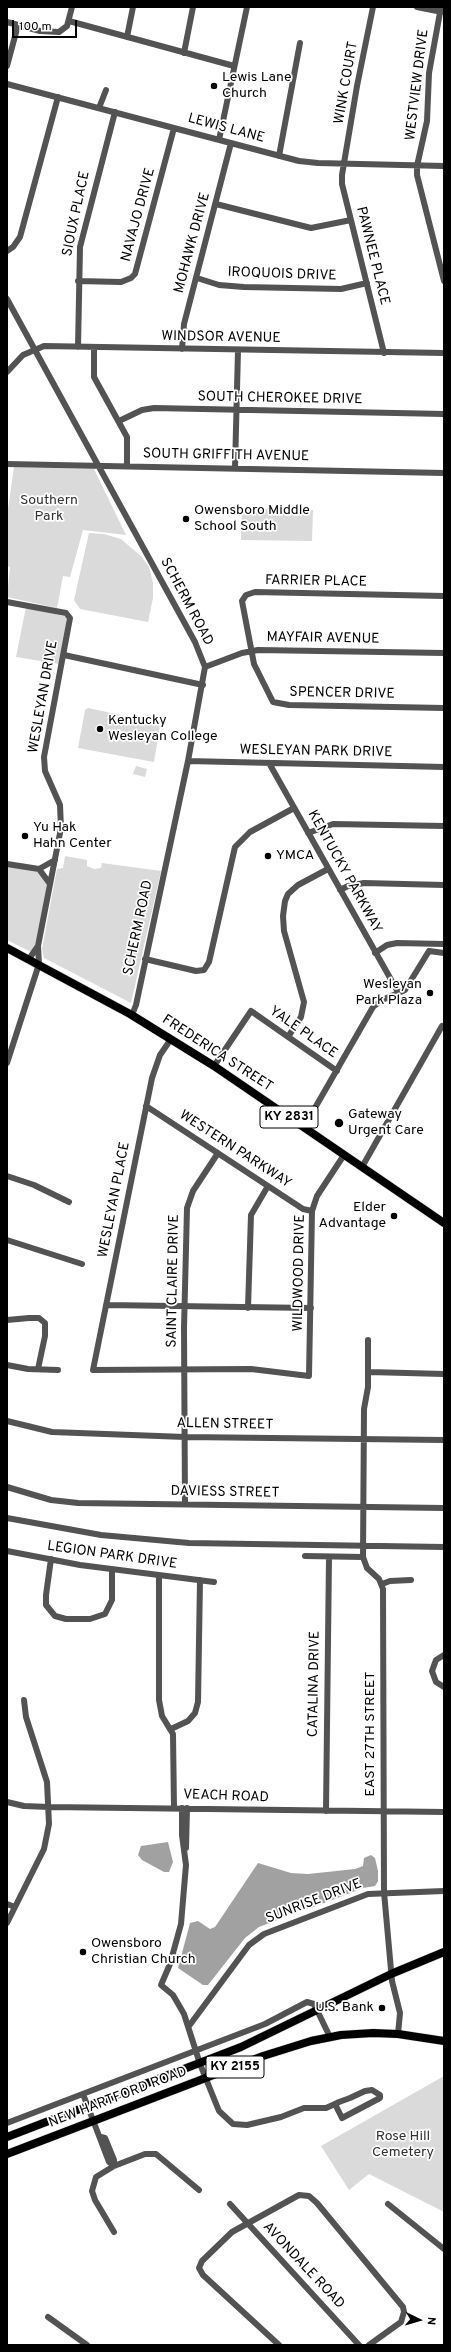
<!DOCTYPE html>
<html>
<head>
<meta charset="utf-8">
<style>
	body { margin:0 }
	#map { position:relative; width:451px; height:2352px; overflow:hidden; background:#fff; font-family:Overpass,sans-serif }
	canvas { display:block }
	.frame { position:absolute; inset:0; border:8px solid #000; pointer-events:none }
	.north { position:absolute; left:399px; top:2300px; width:40px; height:40px; -webkit-text-stroke:3px #fff; paint-order:stroke; rotate:95deg; font-size:11px; font-weight:700; line-height:16px; text-align:center; color:#000 }
	.north::after { content:''; display:block; margin:auto; width:14px; height:18px; background:#000; clip-path:polygon(50% 0,100% 100%,50% 72%,0 100%) }
	.scale { position:absolute; left:12px; top:20px; width:65px; height:18px; box-sizing:border-box; border:2px solid #000; border-top:0; padding-left:5px; font-size:12px; line-height:14px; white-space:nowrap; color:#000; -webkit-text-stroke:3px #fff; paint-order:stroke }
</style>
</head>
<body>
<div id="map">
<canvas width="451" height="2352"></canvas>
<div class="frame"></div>
<div class="north">N</div>
<div class="scale">100 m</div>
</div>
<script>
const ctx = document.querySelector('canvas').getContext('2d');
ctx.lineJoin = 'round';
function paint(path, color) { ctx.fillStyle = color; ctx.fill(path, 'evenodd'); }
const toPath = rows => new Path2D(rows.map(r => 'M' + r).join(''));
function trace(path, color, width, dash) { ctx.strokeStyle = color; ctx.lineWidth = width; ctx.lineCap = dash ? 'butt' : 'round'; ctx.setLineDash(dash || []); ctx.stroke(path); }
function drawText(font, color, halo, rows, align = 'center') {
  ctx.font = font + ' Overpass,sans-serif'; ctx.lineWidth = 3.5; ctx.setLineDash([]); ctx.textBaseline = 'middle'; ctx.strokeStyle = halo; ctx.fillStyle = color; for (const [text, x, y, turn = 0] of rows) {
    ctx.save(); ctx.translate(x, y); ctx.rotate((+turn || 0) * Math.PI / 180); ctx.textAlign = isNaN(turn) ? turn : align; if (halo) ctx.strokeText(text, 0, 0); ctx.fillText(text, 0, 0); ctx.restore();
  }
}
paint(toPath([
	[14,467,94,469,126,535,83,530,70,577,63,576,57,608,7,597,10,567,7,566,7,516],
	[242,509,313,510,312,541,241,540],
	[89,533,104,534,121,539,142,557,149,567,153,583,153,598,148,622,80,609,74,600],
	[26,607,67,617,59,664,16,657],
	[88,708,159,723,160,726,154,762,78,748,85,710],
	[136,766,147,769,145,777,133,774],
	[65,856,87,860,87,866,94,869,101,868,102,863,161,871,131,1003,44,958,42,949,57,869,63,868],
	[7,865,38,871,47,885,36,946,31,952,7,940],
	[444,2076,444,2212,369,2174,349,2190,321,2146]
]), '#dadada');
paint(toPath([
	[168,1842,173,1862,169,1872,164,1872,142,1860,138,1855,141,1846],
	[371,1855,375,1858,378,1871,378,1881,375,1886,363,1888,311,1908,292,1911,285,1917,259,1927,245,1938,208,1985,203,1985,178,1968,190,1923,198,1921,210,1929,215,1927,258,1863,291,1873,308,1874,355,1869,363,1866,364,1858]
]), '#a1a1a1');
const major = toPath([
	[7,948,130,1014,214,1066,444,1223],
	[7,2137,241,2047,391,1974,444,1952],
	[7,2154,263,2056,311,2041,341,2035,373,2033,398,2034,444,2041]
]);
trace(major, '#dbdbdb', 9);
trace(toPath([
	[373,7,357,86,342,175,342,184,384,353],
	[417,7,442,12],
	[441,7,429,73,427,121,417,166,417,175,444,281],
	[69,21,234,66],
	[7,22,40,31,59,32,67,26,72,7],
	[127,37,133,7],
	[184,53,193,7],
	[7,66,18,25],
	[7,84,299,161,318,163,444,166],
	[99,108,106,90],
	[219,140,247,7],
	[279,156,300,43],
	[216,204,311,228,351,220],
	[7,251,13,247,20,237,58,97],
	[197,278,219,285,244,287,341,289,367,283],
	[78,281,121,282,131,278,135,274,174,128],
	[7,299,195,642,205,667,188,761,136,1005,132,1015],
	[78,347,80,247,115,112],
	[94,347,94,377,127,437,127,466],
	[182,349,184,324,231,143],
	[7,372,23,355,44,346,444,353],
	[119,421,142,410,154,408,444,414],
	[7,464,444,473],
	[235,468,238,350],
	[444,596,255,592,246,595,242,601,254,664,273,702,289,705,444,708],
	[7,602,66,613,70,618,44,757,45,771,60,805,61,828,38,946,39,964,7,1063],
	[64,655,203,685],
	[205,667,242,653,258,650,444,653],
	[188,761,444,767],
	[269,763,398,992],
	[308,833,333,824,444,826],
	[7,864,39,869,55,860],
	[39,869,50,884],
	[340,890,348,886,364,883,444,885],
	[375,953,387,945,397,943,444,944],
	[29,959,38,946],
	[145,959,196,971,204,970,209,962,235,847,250,832,294,808],
	[288,1037,301,1017,304,1002,284,931,283,916,285,901,288,894,298,885,328,869],
	[171,1039,160,1055,152,1078,93,1370,251,1369,309,1376,312,1211,317,1196,344,1155],
	[214,1066,251,1011,337,1071],
	[146,1106,303,1209,312,1211],
	[304,1127,373,1007,382,1000,405,990,429,951,444,953],
	[362,1167,442,1026],
	[7,1176,34,1185,69,1202],
	[7,1240,82,1264],
	[106,1305,311,1308],
	[248,1308,251,1215,268,1186],
	[7,1320,29,1318,39,1318,45,1323,45,1336,38,1369],
	[368,1340,368,1387,364,1409,363,1557,367,1568,379,1579,383,1589,384,1892,392,1981,400,2013,398,2034],
	[7,1365,28,1369,58,1370],
	[369,1372,444,1374],
	[7,1421,52,1432,185,1437,444,1440],
	[7,1487,51,1500,78,1503,444,1508],
	[185,1504,184,1328,187,1208,193,1191,218,1153],
	[7,1518,101,1535,189,1543,444,1547],
	[7,1551,80,1565,214,1582],
	[305,1556,363,1557],
	[51,1559,46,1595,46,1605,55,1616,66,1619,90,1619,105,1614,112,1600,112,1570],
	[159,1575,159,1700,162,1716,173,1734,174,1808],
	[382,1584,390,1581,411,1580],
	[444,1655,436,1660,432,1671,436,1682,444,1687],
	[171,1729,188,1721,195,1713,198,1702,200,1580],
	[7,1802,24,1806,49,1807,444,1812],
	[182,1808,182,1835,186,1865,181,1924,170,1964,161,1985,173,1995,184,2014,200,2064,219,2111,233,2124,247,2125,281,2117,304,2108,326,2108,335,2104,339,2102,350,2098,365,2091,372,2090,380,2095,380,2098,342,2118,335,2104],
	[326,1811,329,1557],
	[186,1848,187,1808],
	[7,1904,15,1907],
	[7,1923,44,1849,49,1824,47,1782,26,1717,24,1700],
	[189,2026,249,1945,264,1934,368,1894,444,1891],
	[83,2094,109,2162,114,2166],
	[7,2123,265,2024,307,2002,314,2004,330,2037],
	[101,2137,105,2138,114,2160,114,2166],
	[230,2204,359,2345],
	[388,2204,444,2249],
	[114,2232,95,2200,92,2191,96,2177,114,2166,145,2154,156,2154,199,2190],
	[48,2317,87,2345],
	[279,2345,203,2275,199,2268,202,2261,232,2232,299,2195,309,2196,317,2203,403,2307,404,2312,401,2322,369,2345]
]), '#535353', 6);
trace(major, '#000', 8);
for (const [x, y, r, color] of [
	[214,86,4,"#000"],
	[186,519,4,"#000"],
	[100,729,4,"#000"],
	[25,836,4,"#000"],
	[268,856,4,"#000"],
	[430,993,4,"#000"],
	[339,1123,5,"#000"],
	[394,1216,4,"#000"],
	[83,1952,4,"#000"],
	[382,2008,4,"#000"]
]) { const dot = new Path2D(); dot.arc(x, y, r, 0, 2 * Math.PI); ctx.fillStyle = color; ctx.fill(dot); trace(dot, '#fff', 1.5); }
for (const [x, y, w] of [
	[289,1117,58],
	[235,2067,58]
]) { const box = new Path2D(); box.roundRect(x - w / 2, y - 11, w, 22, 3); ctx.fillStyle = '#fff'; ctx.fill(box); trace(box, '#000', 1); }
drawText('bold 13px', '#000', null, [
	["KY 2831",289,1117],
	["KY 2155",235,2067]
]);
drawText('14px', '#000', '#fff', [
	["Lewis Lane",222,78],
	["Church",222,94],
	["Owensboro Middle",194,511],
	["School South",194,527],
	["Kentucky",108,721],
	["Wesleyan College",108,737],
	["Yu Hak",33,828],
	["Hahn Center",33,844],
	["YMCA",276,856],
	["Wesleyan",422,985,"right"],
	["Park Plaza",422,1001,"right"],
	["Gateway",348,1115],
	["Urgent Care",348,1131],
	["Elder",386,1208,"right"],
	["Advantage",386,1224,"right"],
	["Owensboro",91,1944],
	["Christian Church",91,1960],
	["U.S. Bank",374,2008,"right"]
], 'left');
drawText('14px', '#000', '#fff', [
	["WINK COURT",347,83,-80],
	["WESTVIEW DRIVE",418,85,-83],
	["LEWIS LANE",226,129,15],
	["SIOUX PLACE",77,214,-78],
	["NAVAJO DRIVE",139,215,-75],
	["MOHAWK DRIVE",193,243,-75],
	["PAWNEE PLACE",372,256,76],
	["IROQUOIS DRIVE",282,275,2],
	["WINDSOR AVENUE",221,338,1],
	["SOUTH CHEROKEE DRIVE",280,399,1],
	["SOUTH GRIFFITH AVENUE",226,456,1],
	["FARRIER PLACE",316,582,1],
	["SCHERM ROAD",186,602,62],
	["MAYFAIR AVENUE",323,639,1],
	["SPENCER DRIVE",342,694,1],
	["WESLEYAN DRIVE",44,697,-80],
	["WESLEYAN PARK DRIVE",316,752,1],
	["KENTUCKY PARKWAY",344,872,61],
	["SCHERM ROAD",139,928,-78],
	["YALE PLACE",303,1033,35],
	["FREDERICA STREET",217,1054,33],
	["WESTERN PARKWAY",235,1150,33],
	["WESLEYAN PLACE",115,1200,-79],
	["WILDWOOD DRIVE",300,1273,-89],
	["SAINT CLAIRE DRIVE",174,1281,-89],
	["ALLEN STREET",225,1425,1],
	["DAVIESS STREET",225,1493,1],
	["LEGION PARK DRIVE",112,1556,8],
	["CATALINA DRIVE",315,1684,-89],
	["EAST 27TH STREET",371,1734,-90],
	["VEACH ROAD",226,1797,2],
	["SUNRISE DRIVE",314,1902,-21],
	["NEW HARTFORD ROAD",118,2098,-21],
	["AVONDALE ROAD",303,2266,47]
]);
drawText('14px', '#313131', '#fff', [
	["Southern",49,501],
	["Park",49,517],
	["Rose Hill",403,2137],
	["Cemetery",403,2153]
]);
</script>
</body>
</html>
